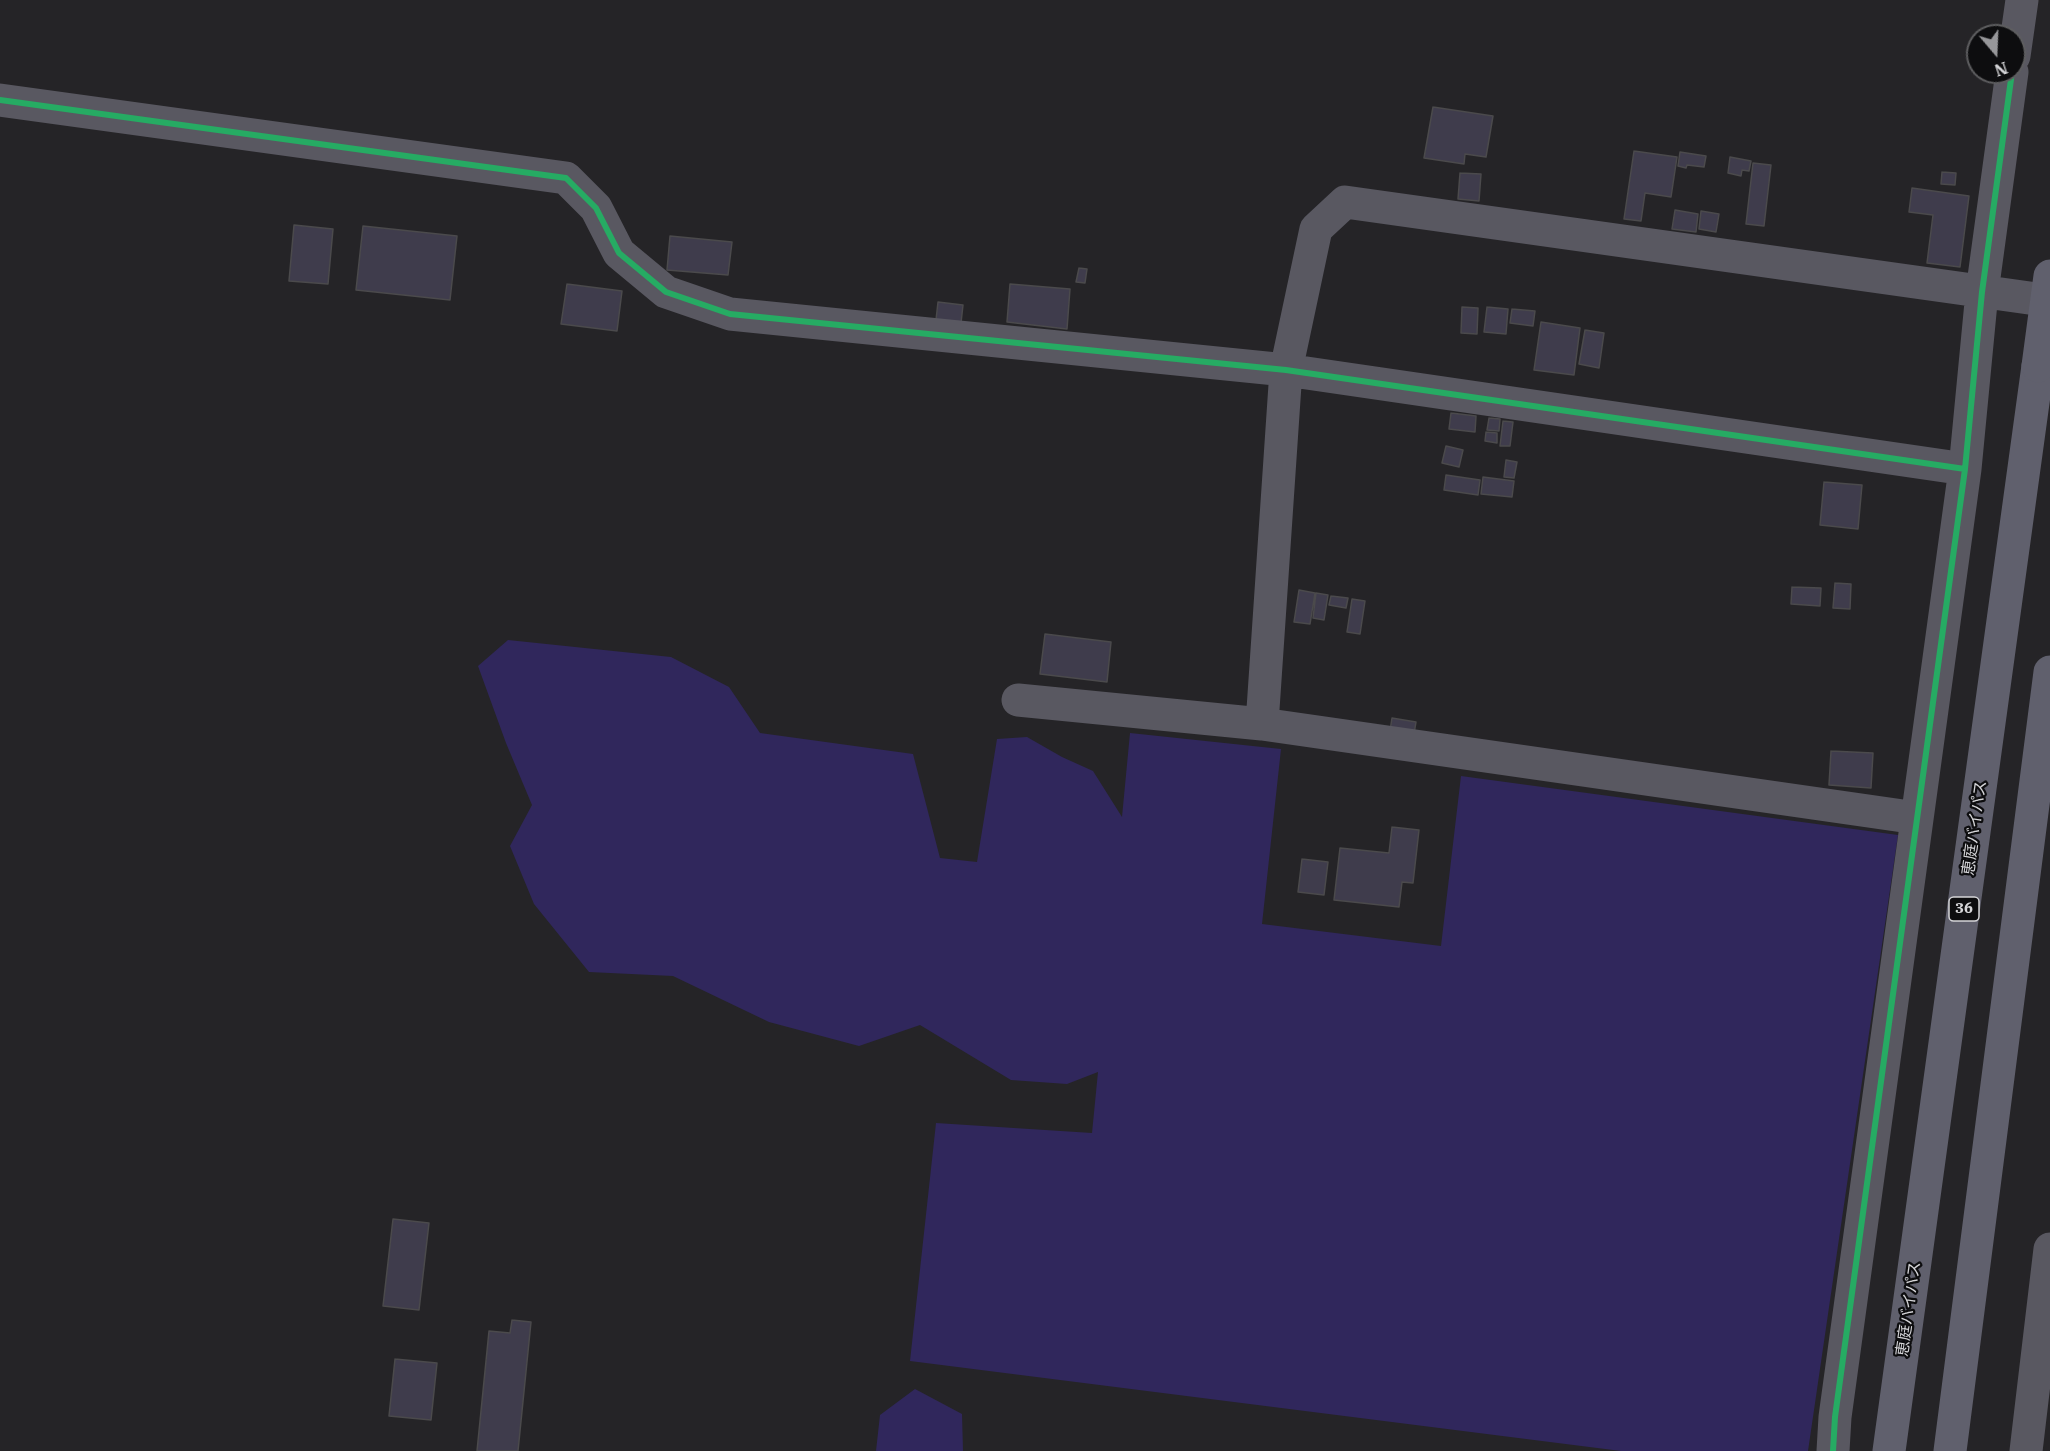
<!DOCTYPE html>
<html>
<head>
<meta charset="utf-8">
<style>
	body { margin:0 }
	#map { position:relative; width:2050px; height:1451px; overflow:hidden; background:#252427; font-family:"IBM Plex Serif",serif }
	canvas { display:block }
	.north { position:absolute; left:1966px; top:24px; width:60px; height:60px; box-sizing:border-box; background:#0d0d0f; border:2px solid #5d5d5f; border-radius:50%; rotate:161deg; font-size:16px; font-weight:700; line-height:24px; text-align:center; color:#d5d5d8 }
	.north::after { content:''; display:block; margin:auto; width:21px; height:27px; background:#97979a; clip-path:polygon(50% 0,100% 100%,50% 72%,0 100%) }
</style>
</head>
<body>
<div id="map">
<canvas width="2050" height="1451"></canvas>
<div class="north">N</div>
</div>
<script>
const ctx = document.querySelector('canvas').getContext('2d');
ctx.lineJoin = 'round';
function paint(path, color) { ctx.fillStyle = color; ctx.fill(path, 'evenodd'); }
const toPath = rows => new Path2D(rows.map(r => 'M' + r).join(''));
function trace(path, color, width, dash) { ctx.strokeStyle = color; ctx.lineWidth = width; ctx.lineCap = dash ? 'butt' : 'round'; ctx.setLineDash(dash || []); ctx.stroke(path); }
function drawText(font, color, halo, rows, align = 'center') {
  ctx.font = font + ' "IBM Plex Serif","Noto Sans JP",serif'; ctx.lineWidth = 4.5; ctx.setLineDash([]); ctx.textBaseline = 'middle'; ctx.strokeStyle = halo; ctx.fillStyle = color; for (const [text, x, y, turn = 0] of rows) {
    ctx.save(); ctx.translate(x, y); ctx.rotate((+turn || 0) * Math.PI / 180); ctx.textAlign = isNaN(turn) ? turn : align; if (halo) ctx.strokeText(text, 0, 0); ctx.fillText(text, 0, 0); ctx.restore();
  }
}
paint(toPath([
	[508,640,671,657,729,687,760,733,913,754,940,858,977,862,997,739,1027,737,1062,757,1093,771,1122,817,1130,733,1281,749,1262,924,1441,946,1461,776,1898,835,1808,1451,1621,1451,910,1361,936,1123,1092,1133,1098,1072,1067,1084,1011,1080,920,1025,859,1046,769,1022,673,976,589,972,534,904,510,846,532,805,506,743,478,666],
	[915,1389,962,1414,963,1451,876,1451,880,1415]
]), '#30275c');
const building = toPath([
	[1433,107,1493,116,1486,157,1465,154,1464,164,1424,158,1433,107],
	[1634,151,1677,157,1671,197,1645,193,1641,221,1624,219,1634,151],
	[1680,152,1706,156,1704,167,1687,165,1686,168,1678,166,1680,152],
	[1730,157,1751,161,1749,171,1742,170,1741,176,1728,173,1730,157],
	[1753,163,1771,165,1764,226,1746,224,1753,163],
	[1942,172,1956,173,1955,185,1941,184,1942,172],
	[1460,173,1481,174,1479,201,1458,199,1460,173],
	[1912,188,1969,196,1960,267,1927,263,1933,215,1909,212,1912,188],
	[1675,210,1698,214,1696,232,1672,229,1675,210],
	[1701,211,1719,214,1716,232,1699,229,1701,211],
	[294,225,333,229,328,284,289,281,294,225],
	[363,226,457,236,450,300,356,290,363,226],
	[670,236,732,242,728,275,667,270,670,236],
	[1079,268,1087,269,1085,283,1076,282,1079,268],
	[567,284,622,291,617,331,561,324,567,284],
	[1010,284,1070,289,1067,329,1007,322,1010,284],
	[938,302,963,305,961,323,936,320,938,302],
	[1462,307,1478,308,1477,334,1461,333,1462,307],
	[1487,307,1508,309,1506,334,1484,332,1487,307],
	[1512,309,1535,311,1533,326,1510,323,1512,309],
	[1541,322,1580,328,1574,375,1534,370,1541,322],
	[1585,330,1604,333,1599,368,1579,364,1585,330],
	[1451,413,1476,416,1475,432,1449,429,1451,413],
	[1489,418,1500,419,1499,431,1487,430,1489,418],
	[1503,421,1513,422,1510,446,1500,446,1503,421],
	[1486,432,1497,433,1497,443,1485,441,1486,432],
	[1446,446,1463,450,1459,467,1442,463,1446,446],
	[1506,460,1517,462,1514,478,1504,477,1506,460],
	[1446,475,1480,480,1478,495,1444,490,1446,475],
	[1483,477,1514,481,1512,497,1481,494,1483,477],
	[1824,482,1862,485,1858,529,1820,525,1824,482],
	[1835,583,1851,584,1850,609,1833,608,1835,583],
	[1792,587,1821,588,1820,606,1791,604,1792,587],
	[1299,590,1315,593,1310,624,1294,622,1299,590],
	[1316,593,1328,595,1324,620,1313,618,1316,593],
	[1331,596,1348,598,1346,608,1329,605,1331,596],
	[1352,599,1365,601,1360,634,1347,632,1352,599],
	[1045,634,1111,642,1107,682,1040,674,1045,634],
	[1392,718,1416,722,1414,734,1390,731,1392,718],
	[1831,751,1873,753,1871,788,1829,785,1831,751],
	[1392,827,1419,830,1413,883,1402,882,1399,907,1334,900,1340,848,1389,853,1392,827],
	[1302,859,1328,862,1324,895,1298,892,1302,859],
	[393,1219,429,1223,419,1310,383,1306,393,1219],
	[512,1320,531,1322,518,1451,477,1451,489,1331,510,1333,512,1320],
	[395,1359,437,1363,431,1420,389,1416,395,1359]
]);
paint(building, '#3f3c4c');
trace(building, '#4b4a4c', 1.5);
trace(toPath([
	[2014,56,2022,0],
	[0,100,566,178,596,208,619,253,666,292,730,314,1286,370,1965,469],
	[1018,700,1262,724,1917,818],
	[1262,724,1286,370,1316,229,1345,202,2050,301],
	[1833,1451,1835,1417,1965,469,1982,292,2012,72],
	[2026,1451,2050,1249]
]), '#595861', 33);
trace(toPath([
	[1889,1451,2038,366],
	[1950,1451,2050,672]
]), '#60606d', 33);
trace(toPath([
	[2038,366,2050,276]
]), '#60606d', 33);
trace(toPath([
	[0,100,566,178,596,208,619,253,666,292,730,314,1286,370,1965,469],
	[1833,1451,1835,1417,1965,469,1982,292,2012,72]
]), '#26ab63', 6);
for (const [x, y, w] of [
	[1964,909,30]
]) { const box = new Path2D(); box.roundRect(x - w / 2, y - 12, w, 24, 4.5); ctx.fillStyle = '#0d0d0f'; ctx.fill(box); trace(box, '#d5d5d8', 1.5); }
drawText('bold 15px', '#d5d5d8', null, [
	["36",1964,909]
]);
drawText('16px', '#d5d5d8', '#0d0d0f', [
	["恵庭バイパス",1975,828,-82],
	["恵庭バイパス",1909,1309,-82]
]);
</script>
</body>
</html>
